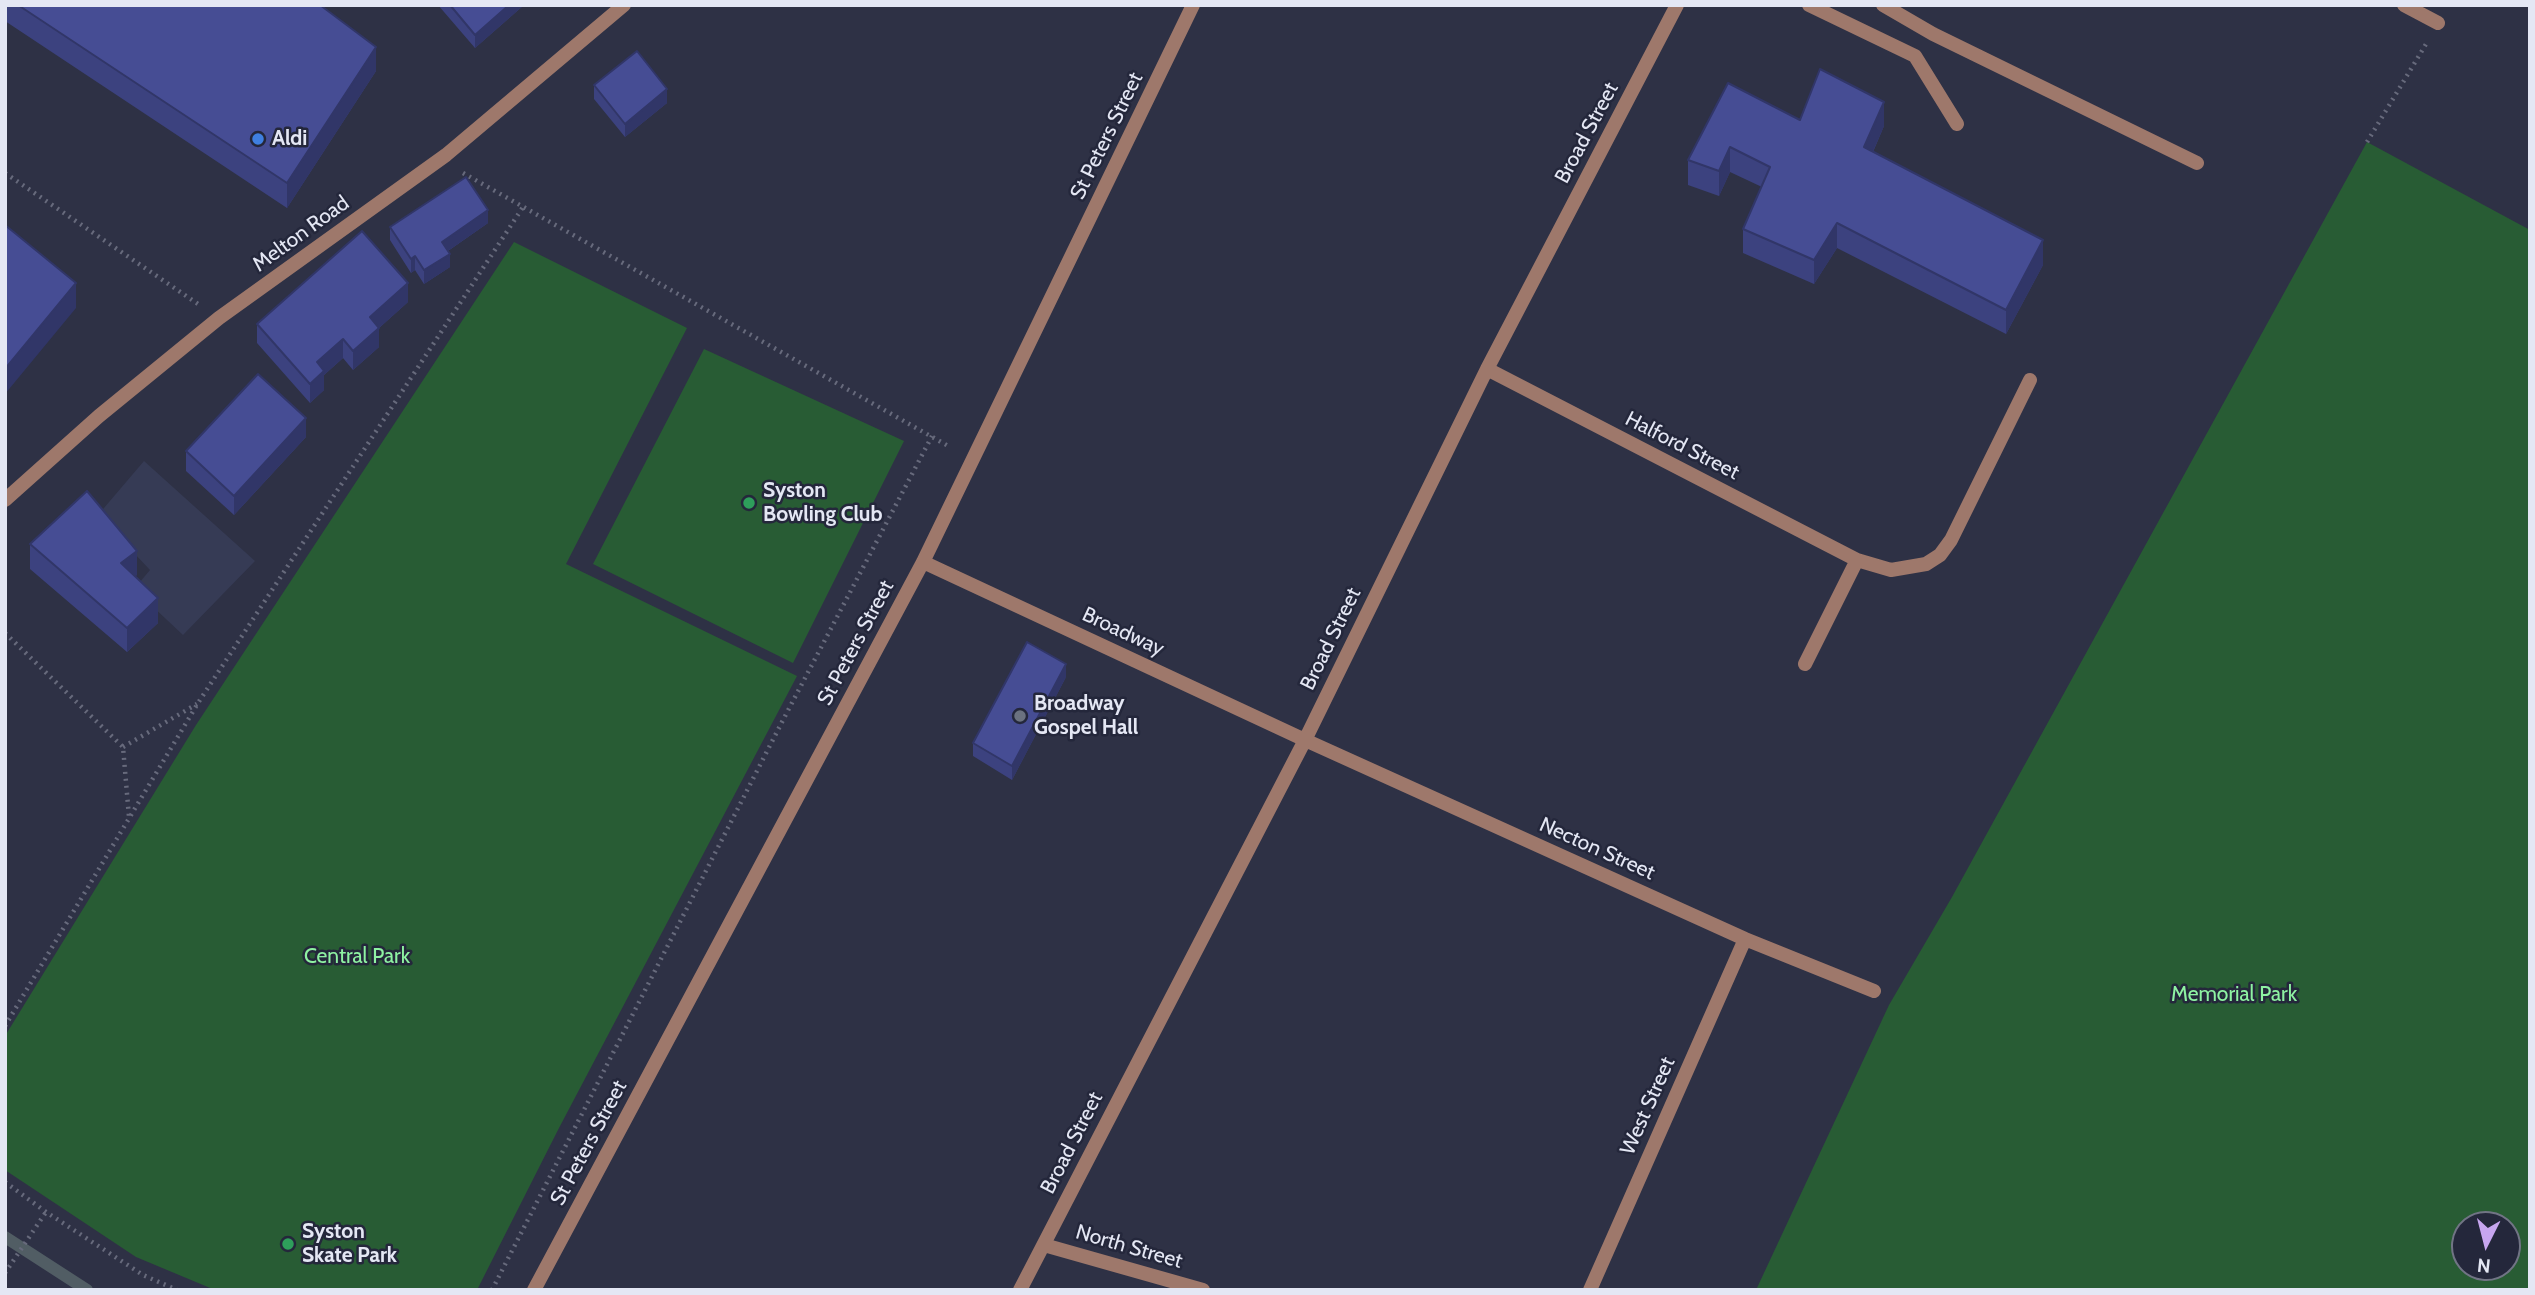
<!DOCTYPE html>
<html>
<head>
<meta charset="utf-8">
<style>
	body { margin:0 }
	#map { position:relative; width:2535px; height:1295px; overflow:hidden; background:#2e3145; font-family:Cabin,sans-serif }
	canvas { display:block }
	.frame { position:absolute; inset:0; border:7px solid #e4e7f4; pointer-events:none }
	.north { position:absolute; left:2451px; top:1211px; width:70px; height:70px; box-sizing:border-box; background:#24273b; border:2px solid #717485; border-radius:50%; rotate:186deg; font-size:19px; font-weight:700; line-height:28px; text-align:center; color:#e4e7f4 }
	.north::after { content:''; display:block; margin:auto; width:24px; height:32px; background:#c7a6ef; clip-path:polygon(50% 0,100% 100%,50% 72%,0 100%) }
</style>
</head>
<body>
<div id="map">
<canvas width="2535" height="1295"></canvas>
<div class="frame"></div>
<div class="north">N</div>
</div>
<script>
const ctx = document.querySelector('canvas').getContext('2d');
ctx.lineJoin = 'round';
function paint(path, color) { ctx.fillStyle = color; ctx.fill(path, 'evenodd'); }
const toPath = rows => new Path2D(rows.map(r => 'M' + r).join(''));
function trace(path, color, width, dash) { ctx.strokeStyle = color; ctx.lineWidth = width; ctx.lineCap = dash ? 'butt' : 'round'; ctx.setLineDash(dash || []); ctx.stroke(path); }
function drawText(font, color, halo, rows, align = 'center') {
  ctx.font = font + ' Cabin,sans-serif'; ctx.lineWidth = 5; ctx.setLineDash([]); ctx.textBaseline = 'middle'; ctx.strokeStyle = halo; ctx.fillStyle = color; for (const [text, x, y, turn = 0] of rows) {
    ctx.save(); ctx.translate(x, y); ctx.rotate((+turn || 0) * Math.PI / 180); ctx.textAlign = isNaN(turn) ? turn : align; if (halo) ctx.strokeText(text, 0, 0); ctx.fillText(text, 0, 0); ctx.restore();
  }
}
paint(toPath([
	[144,461,255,561,183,635,134,589,150,570,98,515]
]), '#363b55');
paint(toPath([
	[2367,142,2530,230,2530,1290,1756,1290,1889,1005,1952,897],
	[2507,1225,2507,1267,2465,1267,2465,1225],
	[514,242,687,328,566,564,797,676,559,1128,477,1290,215,1290,136,1257,5,1170,5,1036,196,725],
	[704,349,904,441,793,663,593,564]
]), '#285c34');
trace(toPath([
	[5,1237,87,1290]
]), '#515d64', 12);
trace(toPath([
	[2367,142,2426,44],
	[5,173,198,304],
	[463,173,950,447],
	[5,633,123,747,129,817],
	[123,747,197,704],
	[5,1026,198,703,523,207],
	[5,1182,46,1212,143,1275,177,1290],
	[5,1273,46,1212],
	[492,1290,783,720,932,436]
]), '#676a7c', 4.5, [2, 5]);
trace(toPath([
	[1809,5,1915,56,1957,124],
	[1883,5,1933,34,2197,163]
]), '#9e786b', 14);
trace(toPath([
	[2404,5,2438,23],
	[1487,369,1857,560,1891,570,1926,564,1940,555,1951,540,2030,380],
	[923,562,1305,740,1745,939,1874,991],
	[1805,664,1857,560],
	[1044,1245,1203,1290],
	[534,1290,923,562,1193,5],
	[1020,1290,1305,740,1487,369,1677,5],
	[1590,1290,1745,939]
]), '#9e786b', 14);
trace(toPath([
	[5,500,99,416,219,318,446,155,624,5]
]), '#9e786b', 14);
paint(toPath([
	[5,5,320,5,376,71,287,208,5,21],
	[438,5,524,5,475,48],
	[594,85,667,103,625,137,594,99],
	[1800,120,1884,126,1873,152,2043,265,2006,334,1837,248,1814,284,1743,253,1743,229,1762,187,1730,172,1719,196,1688,185,1688,160],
	[488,223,448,251,450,267,424,284,415,270,411,273,390,240,390,227],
	[408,302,379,328,379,347,353,370,343,358,324,375,324,390,310,403,257,343,257,324],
	[306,437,234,515,186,471,186,451],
	[30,544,137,575,135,576,158,623,127,652,30,569],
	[1066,677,1012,780,973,756,973,743]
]), '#3c427f');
paint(toPath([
	[509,5,524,5,475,48,475,35],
	[376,47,376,71,287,208,287,183],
	[667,89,667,103,625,137,625,124],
	[1884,102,1884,126,1864,172,1864,147],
	[1730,147,1730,172,1719,196,1719,171],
	[488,210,488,223,442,255,442,242],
	[1837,223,1837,248,1814,284,1814,260],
	[2043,240,2043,265,2006,334,2006,310],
	[450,254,450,267,424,284,424,270],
	[415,256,415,270,411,273,411,259],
	[76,283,76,308,5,394,5,369],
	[408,283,408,302,379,328,379,347,353,370,353,351,370,317],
	[343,339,343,358,324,375,324,390,310,403,310,384,317,362],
	[306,418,306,437,234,515,234,496],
	[137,551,137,575,121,587,121,563],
	[158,598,158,623,127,652,127,628],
	[1066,664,1066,677,1012,780,1012,766]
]), '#313668');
const building = toPath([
	[18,5,320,5,376,47,287,183,18,5],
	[450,5,509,5,475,35,450,5],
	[637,51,667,89,625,124,594,85,637,51],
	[1820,69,1884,102,1864,147,2043,240,2006,310,1837,223,1814,260,1743,229,1770,167,1730,147,1719,171,1688,160,1728,83,1800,120,1820,69],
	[466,177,488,210,442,242,450,254,424,270,415,256,411,259,390,227,466,177],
	[5,225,76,283,5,369,5,225],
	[362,231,408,283,370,317,379,328,353,351,343,339,317,362,324,371,310,384,257,324,362,231],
	[258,374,306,418,234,496,186,451,258,374],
	[87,491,137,551,121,563,158,598,127,628,30,544,87,491],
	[1027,642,1066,664,1012,766,973,743,1027,642]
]);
paint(building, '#464d94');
trace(building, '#313668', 2);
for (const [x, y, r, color] of [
	[258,139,7,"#3f7fe0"],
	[749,503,7,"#2e9e5b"],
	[1020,716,7,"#6b7280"],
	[288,1244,7,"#2e9e5b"]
]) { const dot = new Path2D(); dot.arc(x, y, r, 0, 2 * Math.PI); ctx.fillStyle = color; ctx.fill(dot); trace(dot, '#24273b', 2.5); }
drawText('21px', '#e4e7f4', '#24273b', [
	["Broad Street",1587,133,-62],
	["St Peters Street",1107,136,-64],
	["Melton Road",301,234,-36],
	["Halford Street",1682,446,27],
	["Broadway",1123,632,25],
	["Broad Street",1331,639,-64],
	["St Peters Street",856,643,-62],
	["Necton Street",1597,849,24],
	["West Street",1648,1106,-66],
	["St Peters Street",589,1143,-62],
	["Broad Street",1072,1143,-63],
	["North Street",1129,1247,16]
]);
drawText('bold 21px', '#e4e7f4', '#24273b', [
	["Aldi",272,139],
	["Syston",763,491],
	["Bowling Club",763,515],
	["Broadway",1034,704],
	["Gospel Hall",1034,728],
	["Syston",302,1232],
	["Skate Park",302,1256]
], 'left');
drawText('21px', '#8ef2a2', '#24273b', [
	["Central Park",357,957],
	["Memorial Park",2234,995]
]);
</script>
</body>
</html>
